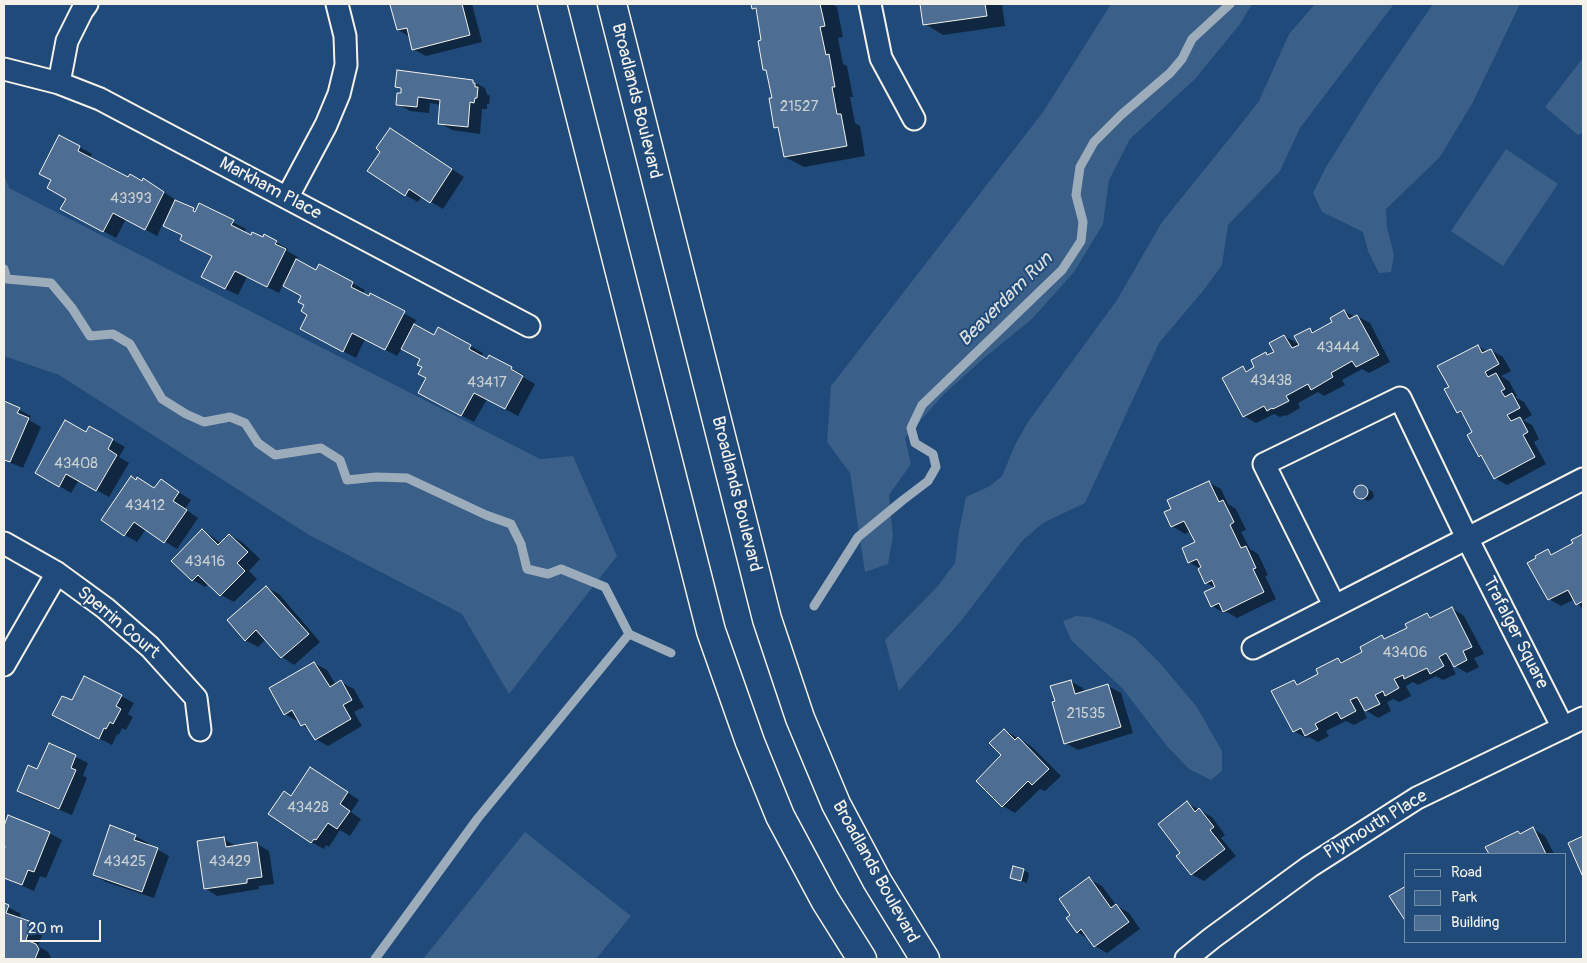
<!DOCTYPE html>
<html>
<head>
<meta charset="utf-8">
<style>
	body { margin:0 }
	#map { position:relative; width:1587px; height:963px; overflow:hidden; background:#1f4a7a; font-family:Pangolin,sans-serif }
	canvas { display:block }
	.frame { position:absolute; inset:0; border:5px solid #f4f1e8; pointer-events:none }
	.legend { position:absolute; left:1404px; top:853px; width:162px; height:90px; box-sizing:border-box; background:#1f4a7a; border:1px solid #748da6; margin:0; padding:6px 9px; list-style:none; font-size:15px; color:#f4f1e8 }
	.legend li { display:flex; align-items:center; gap:10px; height:25px }
	.legend b { width:25px; border:1px solid #748da6 }
	.scale { position:absolute; left:20px; top:920px; width:81px; height:22px; box-sizing:border-box; border:2px solid #f4f1e8; border-top:0; padding-left:6px; font-size:15px; line-height:18px; white-space:nowrap; color:#f4f1e8; -webkit-text-stroke:4px #1f4a7a; paint-order:stroke }
</style>
</head>
<body>
<div id="map">
<canvas width="1587" height="963"></canvas>
<div class="frame"></div>
<ul class="legend">
<li><b style="height:6px;background:#1f4a7a"></b>Road</li>
<li><b style="height:14px;background:#3a5f88"></b>Park</li>
<li><b style="height:14px;background:#4d6e92"></b>Building</li>
</ul>
<div class="scale">20 m</div>
</div>
<script>
const ctx = document.querySelector('canvas').getContext('2d');
ctx.lineJoin = 'round';
function paint(path, color) { ctx.fillStyle = color; ctx.fill(path, 'evenodd'); }
const toPath = rows => new Path2D(rows.map(r => 'M' + r).join(''));
function trace(path, color, width, dash) { ctx.strokeStyle = color; ctx.lineWidth = width; ctx.lineCap = dash ? 'butt' : 'round'; ctx.setLineDash(dash || []); ctx.stroke(path); }
function drawText(font, color, halo, rows, align = 'center') {
  ctx.font = font + ' Pangolin,sans-serif'; ctx.lineWidth = 4; ctx.setLineDash([]); ctx.textBaseline = 'middle'; ctx.strokeStyle = halo; ctx.fillStyle = color; for (const [text, x, y, turn = 0] of rows) {
    ctx.save(); ctx.translate(x, y); ctx.rotate((+turn || 0) * Math.PI / 180); ctx.textAlign = isNaN(turn) ? turn : align; if (halo) ctx.strokeText(text, 0, 0); ctx.fillText(text, 0, 0); ctx.restore();
  }
}
paint(toPath([
	[1111,4,1252,4,1240,24,1195,79,1130,139,1109,180,1103,224,1074,272,1032,319,983,359,943,395,905,438,911,464,889,495,893,536,888,564,865,572,850,473,827,442,831,386,1043,112],
	[1315,4,1394,4,1300,128,1280,171,1228,225,1222,265,1203,291,1159,343,1085,503,1043,523,1023,540,961,621,899,691,885,640,937,587,955,563,959,531,966,497,990,486,1002,476,1015,445,1028,422,1117,300,1162,222,1234,133,1259,101,1289,34],
	[1433,4,1520,4,1473,102,1440,157,1386,209,1387,227,1394,255,1391,272,1379,273,1368,251,1363,232,1322,212,1313,193,1326,167,1376,87],
	[1583,58,1583,132,1578,135,1545,107],
	[1506,149,1558,184,1503,266,1451,231],
	[4,174,9,188,540,459,573,456,617,556,509,694,462,614,309,535,59,375,4,356],
	[1076,616,1090,617,1111,625,1135,638,1160,663,1197,707,1222,751,1222,771,1211,780,1189,769,1166,745,1123,689,1071,640,1063,621],
	[525,832,631,916,596,959,423,959]
]), '#3a5f88');
paint(toPath([
	[398,4,400,5,405,4,472,4,482,42,426,56,413,49,410,37,398,30,391,6],
	[752,4,832,4,837,7,843,37,838,38,843,64,847,66,853,97,850,97,855,123,860,126,865,156,804,167,785,157,779,129,775,127,773,98,768,71,764,69,763,41,757,11,753,8],
	[921,4,1002,4,1005,26,943,35,925,24],
	[472,81,485,88,487,94,490,96,489,104,487,104,487,109,482,109,480,134,452,130,439,123,441,105,430,103,429,113,410,111,398,104,402,90,397,86],
	[60,136,92,154,89,158,129,179,156,187,176,200,175,202,197,211,200,205,246,229,244,233,251,236,276,242,288,249,287,251,298,257,296,261,317,271,352,283,365,290,363,294,369,297,370,295,416,320,414,325,434,336,439,328,483,353,481,357,488,361,490,357,524,375,523,377,535,384,518,416,487,399,474,422,432,400,428,378,421,359,402,348,397,356,365,339,356,358,314,336,303,296,283,285,279,293,247,277,238,295,215,284,213,256,183,236,163,224,157,236,126,219,116,238,74,215,67,199,52,180],
	[402,136,464,177,443,209,422,196,418,202,405,195],
	[1344,311,1355,317,1357,316,1370,323,1390,362,1369,373,1362,369,1342,380,1345,385,1324,396,1318,392,1298,403,1300,408,1286,416,1285,415,1280,417,1274,414,1256,423,1244,416,1243,368,1249,371,1256,368,1266,353,1270,355,1275,352,1284,336,1301,345,1310,329,1315,332,1334,322],
	[1478,346,1488,352,1491,350,1503,357,1511,371,1501,376,1509,381,1517,396,1515,397,1524,402,1532,415,1523,420,1532,425,1539,439,1534,442,1546,464,1507,485,1495,478,1484,458,1480,456,1474,433,1465,416,1458,412,1450,388],
	[4,402,31,416,29,420,41,427,23,468,4,460],
	[90,427,125,447,119,457,129,463,109,497,79,480,71,493,36,472,86,434],
	[138,478,155,489,161,481,191,500,185,509,198,518,177,549,146,529,137,542,125,535],
	[1208,482,1221,489,1228,504,1236,509,1246,530,1241,532,1250,549,1258,554,1268,575,1265,576,1276,599,1237,618,1227,612,1224,613,1212,606,1216,588,1206,583,1201,569,1189,562,1196,543,1190,531,1185,534,1172,526,1173,509],
	[1360,486,1372,491,1374,496,1372,499,1368,501,1357,496,1356,492,1357,488],
	[202,531,214,538,221,544,230,535,242,542,260,559,249,571,257,579,234,602,221,595,209,583,205,587,193,580],
	[1583,535,1583,608,1577,604,1575,599,1561,606,1549,599,1548,551,1554,555,1575,544,1573,540],
	[266,587,279,594,320,642,294,665,282,657,266,639,258,647,245,640],
	[1452,608,1464,616,1484,654,1474,658,1479,667,1467,673,1455,666,1453,663,1451,664,1456,674,1443,680,1436,676,1418,685,1413,682,1406,686,1411,696,1399,702,1393,699,1387,702,1391,711,1378,718,1362,708,1367,718,1354,725,1346,721,1326,731,1329,736,1318,742,1309,737,1306,738,1294,731,1294,681,1300,685,1320,674,1338,659,1344,662,1364,652,1382,637,1387,639,1409,628,1427,615,1433,618],
	[314,663,327,670,336,685,341,682,354,689,364,707,354,712,362,726,328,746,316,739,310,730,302,725,299,720,297,721,285,714],
	[85,677,134,703,128,714,133,717,126,730,122,728,119,735,117,734,112,745,66,722,72,702],
	[1070,681,1083,688,1084,693,1108,686,1121,693,1133,733,1078,750,1065,743,1056,702],
	[1004,730,1031,746,1061,776,1045,791,1040,789,1015,813,1003,806],
	[50,744,88,763,83,775,87,778,72,815,30,798,18,791,38,771],
	[311,768,359,800,351,812,361,819,350,836,340,830,329,847,326,845,324,849,311,842,291,797],
	[1187,803,1212,817,1225,835,1221,838,1236,856,1204,881,1191,874,1182,853],
	[9,817,49,833,62,840,46,878,40,876,34,891,4,878,4,854,6,847,4,846,4,829],
	[1533,829,1545,836,1554,854,1490,854,1487,847,1518,832,1521,834],
	[135,836,148,843,147,846,157,849,169,856,154,898,106,882,94,875],
	[224,839,236,846,257,844,269,851,274,884,259,886,259,889,217,896,205,888],
	[1023,870,1029,873,1027,883,1011,877],
	[1089,879,1102,886,1116,905,1129,913,1140,929,1107,953,1095,946,1089,939,1077,932,1072,915],
	[4,905,21,914,19,919,32,923,44,931,38,946,48,952,51,957,50,959,4,959]
]), '#0007');
trace(toPath([
	[4,269,7,279,51,283,72,308,90,336,113,334,130,344,162,399,186,414,204,422,230,417,245,423,258,443,275,455,321,448,340,460,347,480,376,477,407,478,486,515,511,524,521,544,527,569,548,574,561,569,605,587,629,634,671,653],
	[814,606,858,537,903,500,928,481,936,467,933,454,915,443,911,428,922,405,1062,270,1081,241,1083,222,1076,195,1080,167,1094,142,1121,115,1170,73,1182,59,1192,39,1230,4],
	[375,959,478,818,629,634]
]), '#9cacbb', 9);
const building = toPath([
	[393,4,462,4,470,35,412,50,407,28,397,30,390,5,393,4],
	[751,4,820,4,825,26,820,27,826,55,829,54,835,87,832,87,837,114,841,114,847,146,784,157,778,127,774,128,769,98,772,98,766,70,763,70,758,41,761,40,756,8,752,9,751,4],
	[920,4,985,4,987,16,923,25,920,4],
	[397,70,473,80,473,83,475,83,475,87,478,87,477,98,475,98,474,103,470,102,468,127,438,124,440,100,418,97,417,107,396,105,397,93,401,93,401,88,395,87,397,70],
	[390,128,452,169,430,203,409,189,405,196,367,171,380,152,376,148,390,128],
	[59,135,80,146,78,151,128,177,130,174,142,181,143,178,164,192,145,230,113,213,103,232,60,209,66,199,47,188,51,180,39,174,59,135],
	[175,200,194,208,193,211,195,212,199,203,234,220,231,225,251,235,252,232,263,237,264,234,277,241,275,244,286,249,267,287,235,271,225,289,201,277,212,256,180,240,182,235,163,226,175,200],
	[296,259,316,270,319,264,353,282,351,287,369,296,370,293,405,311,385,350,352,333,343,352,300,329,307,315,301,311,304,305,298,302,301,296,283,286,296,259],
	[1344,310,1349,319,1357,315,1379,355,1356,367,1352,361,1331,373,1333,377,1311,390,1308,384,1286,396,1289,401,1273,409,1272,408,1267,411,1264,406,1243,417,1222,378,1243,366,1246,372,1254,367,1251,360,1266,352,1267,355,1274,352,1269,343,1284,335,1292,348,1299,345,1294,336,1310,328,1312,333,1332,322,1330,318,1344,310],
	[414,324,434,335,438,327,471,345,469,349,487,359,489,355,512,367,511,369,523,376,505,409,474,393,461,416,418,393,426,378,418,374,422,367,417,365,420,359,401,349,414,324],
	[1478,345,1482,353,1491,349,1499,364,1485,372,1488,377,1496,373,1505,389,1501,391,1505,397,1512,393,1520,408,1507,415,1511,421,1520,417,1528,432,1523,435,1535,457,1494,479,1481,455,1479,457,1467,435,1472,432,1461,411,1457,413,1444,389,1449,387,1437,366,1478,345],
	[4,401,20,408,17,413,29,418,10,462,4,460,4,401],
	[65,420,86,432,89,426,113,439,108,449,117,455,96,491,66,474,59,487,35,473,65,420],
	[131,476,136,480,137,477,154,488,161,479,179,492,173,501,187,510,164,543,134,522,124,536,101,520,131,476],
	[1209,481,1219,502,1223,500,1234,522,1230,525,1241,548,1246,546,1256,568,1253,569,1264,592,1223,612,1219,603,1211,607,1204,592,1215,587,1212,580,1205,584,1198,569,1201,567,1197,559,1188,563,1182,548,1195,542,1184,521,1171,527,1164,512,1171,509,1167,500,1209,481],
	'1354 492a7 7 0 1 1 14 0a7 7 0 1 1-14 0Z',
	[202,529,218,545,229,534,248,552,237,563,245,571,220,596,198,575,192,581,171,561,202,529],
	[1583,534,1583,601,1576,605,1568,590,1548,600,1527,563,1536,558,1535,556,1548,549,1551,555,1573,543,1571,540,1583,534],
	[266,586,309,634,281,658,256,630,245,641,227,620,266,586],
	[1452,607,1472,647,1463,651,1467,660,1454,667,1446,653,1439,657,1444,666,1430,674,1427,668,1404,679,1403,675,1394,679,1399,688,1385,696,1383,691,1375,695,1380,704,1365,711,1357,697,1350,700,1356,711,1341,719,1337,712,1315,724,1318,729,1305,736,1301,728,1293,732,1271,691,1294,680,1297,685,1318,674,1316,669,1338,658,1341,663,1362,652,1360,647,1382,635,1384,639,1407,628,1405,624,1427,613,1430,618,1452,607],
	[314,662,330,687,341,680,352,700,343,705,351,719,315,740,305,724,301,726,292,710,284,715,269,688,314,662],
	[84,676,122,695,116,706,121,709,113,724,110,722,106,729,104,728,99,739,52,715,62,696,72,700,84,676],
	[1071,680,1075,694,1108,684,1121,727,1064,744,1052,702,1055,701,1050,686,1071,680],
	[1004,729,1015,740,1018,737,1049,769,1032,785,1028,781,1002,807,976,781,1001,755,989,743,1004,729],
	[49,743,76,755,71,768,76,770,59,809,17,791,28,765,37,769,49,743],
	[310,767,348,792,340,804,350,811,337,829,328,823,316,840,314,839,311,843,268,814,284,791,291,796,310,767],
	[1187,801,1195,812,1199,808,1214,827,1210,830,1225,849,1191,875,1176,856,1180,853,1158,824,1187,801],
	[8,815,50,832,34,872,28,870,22,885,4,878,4,851,5,846,4,846,4,826,8,815],
	[110,825,136,835,134,840,158,848,142,892,93,875,110,825],
	[1533,827,1546,854,1489,854,1485,847,1518,831,1520,834,1533,827],
	[1583,836,1583,877,1568,843,1583,836],
	[224,837,226,847,257,842,262,877,247,879,247,883,204,889,197,841,224,837],
	[1013,866,1024,869,1021,881,1010,878,1013,866],
	[1089,877,1111,908,1116,904,1129,922,1094,947,1081,929,1077,933,1066,918,1070,915,1059,899,1089,877],
	[1406,886,1406,922,1389,896,1406,886],
	[4,903,9,905,6,913,32,922,26,940,36,944,39,949,35,959,4,959,4,903]
]);
paint(building, '#4d6e92');
trace(building, '#f4f1e8', 1);
const minor = toPath([
	[870,4,881,58,914,119],
	[4,69,59,83,100,99,529,326],
	[59,83,67,41,82,11,87,4],
	[287,198,326,125,339,94,346,65,345,36,337,4],
	[4,543,57,573,105,608,150,647,196,698,200,730],
	[1334,605,1264,464,1400,398,1467,538,1563,728],
	[1253,648,1583,479],
	[4,665,57,573],
	[1186,959,1212,938,1309,867,1417,798,1583,718]
]);
const secondary = toPath([
	[552,4,711,631,750,742,780,816,825,900,862,959],
	[612,4,767,619,800,718,836,804,877,881,925,959]
]);
trace(minor, '#f4f1e8', 25);
trace(secondary, '#f4f1e8', 31);
trace(minor, '#1f4a7a', 21);
trace(secondary, '#1f4a7a', 28);
drawText('15px', '#cad0d2', null, [
	["21527",799,107],
	["43393",131,199],
	["43444",1338,348],
	["43438",1271,381],
	["43417",487,383],
	["43408",76,464],
	["43412",145,506],
	["43416",205,562],
	["43406",1405,653],
	["21535",1086,714],
	["43428",308,808],
	["43425",125,862],
	["43429",230,862]
]);
drawText('18px', '#f4f1e8', '#1f4a7a', [
	["Broadlands Boulevard",636,101,76],
	["Markham Place",270,189,28],
	["Broadlands Boulevard",736,494,76],
	["Sperrin Court",118,623,40],
	["Trafalger Square",1515,633,63],
	["Plymouth Place",1376,825,-31],
	["Broadlands Boulevard",875,872,61]
]);
drawText('italic 19px', '#dee0dd', '#1f4a7a', [
	["Beaverdam Run",1006,300,-45]
]);
</script>
</body>
</html>
